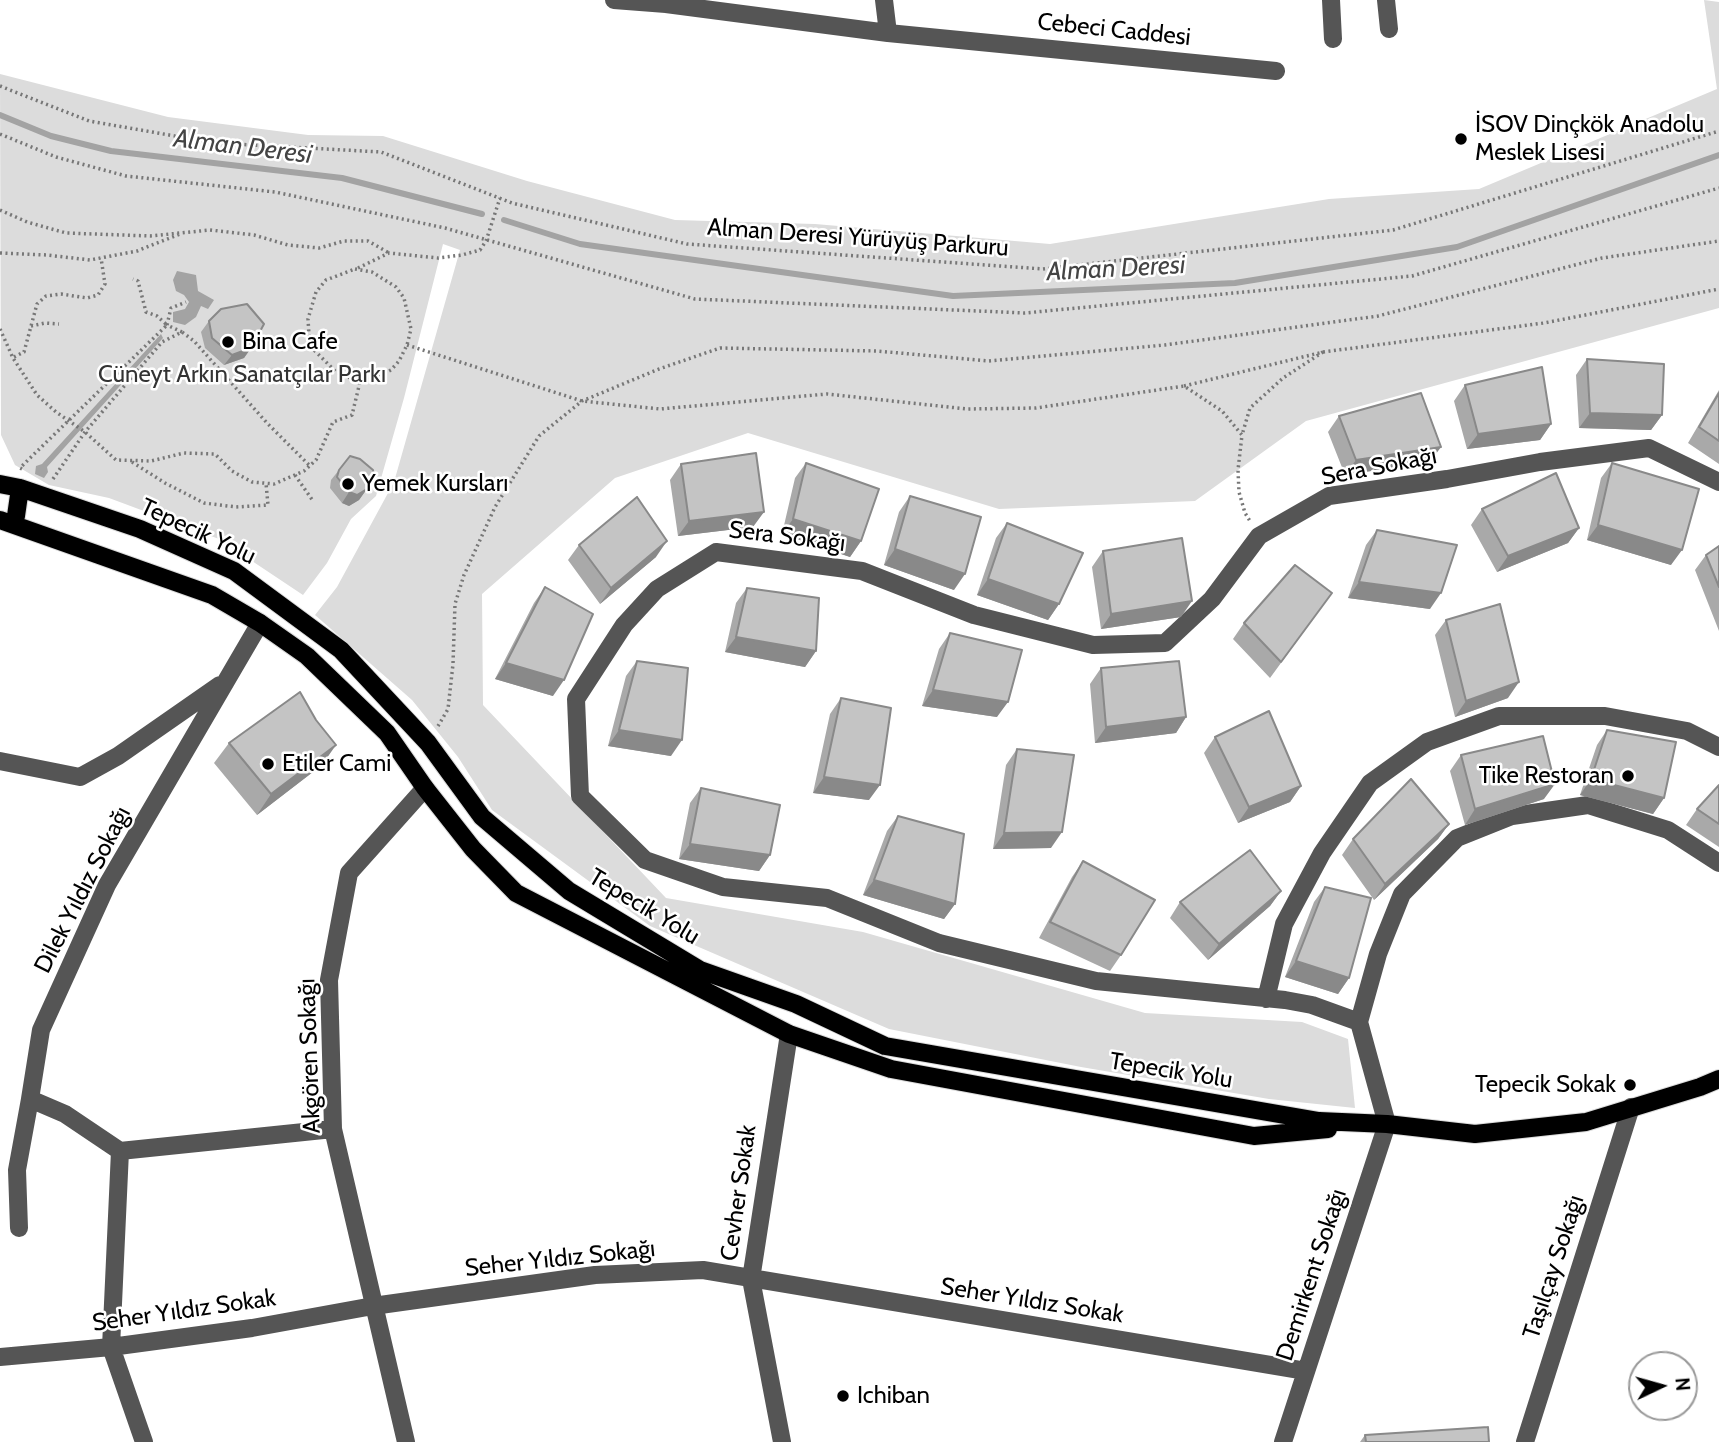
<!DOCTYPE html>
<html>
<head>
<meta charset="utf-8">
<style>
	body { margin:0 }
	#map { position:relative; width:1719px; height:1442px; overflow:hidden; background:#fff; font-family:Cabin,sans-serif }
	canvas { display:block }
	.north { position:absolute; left:1628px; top:1351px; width:70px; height:70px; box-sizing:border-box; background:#fff; border:2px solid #999; border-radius:50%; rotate:85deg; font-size:19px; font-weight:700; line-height:28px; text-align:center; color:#000 }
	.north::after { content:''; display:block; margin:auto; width:24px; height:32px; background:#000; clip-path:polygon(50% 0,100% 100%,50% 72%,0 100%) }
</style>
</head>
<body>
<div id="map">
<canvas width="1719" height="1442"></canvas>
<div class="north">N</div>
</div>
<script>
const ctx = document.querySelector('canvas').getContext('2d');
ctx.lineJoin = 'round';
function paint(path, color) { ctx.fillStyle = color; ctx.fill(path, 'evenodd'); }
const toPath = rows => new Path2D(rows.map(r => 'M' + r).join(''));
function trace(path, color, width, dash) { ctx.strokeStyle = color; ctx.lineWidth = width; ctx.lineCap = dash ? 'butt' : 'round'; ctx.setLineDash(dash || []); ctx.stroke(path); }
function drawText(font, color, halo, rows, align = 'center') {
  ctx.font = font + ' Cabin,sans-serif'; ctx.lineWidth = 5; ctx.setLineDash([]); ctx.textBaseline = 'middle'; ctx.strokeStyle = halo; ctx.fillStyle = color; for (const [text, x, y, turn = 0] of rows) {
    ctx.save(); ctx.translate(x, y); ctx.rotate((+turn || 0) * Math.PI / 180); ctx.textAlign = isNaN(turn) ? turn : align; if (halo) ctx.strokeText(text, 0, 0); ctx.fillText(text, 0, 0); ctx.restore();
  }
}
paint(toPath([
	[1704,0,1719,2,1719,308,1306,421,1195,501,999,509,748,433,615,478,482,594,483,705,666,898,863,932,1145,1013,1302,1022,1348,1039,1355,1108,1269,1099,1081,1067,889,1029,650,926,492,810,458,757,412,700,315,615,337,587,394,482,460,250,443,244,404,398,376,496,351,519,327,563,303,595,219,539,109,498,49,485,15,465,1,435,0,74,168,117,308,135,383,136,527,181,675,220,815,224,1050,244,1329,199,1479,189,1717,89]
]), '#dcdcdc');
paint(toPath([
	[177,271,196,275,198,291,214,300,208,309,201,306,196,317,185,325,173,322,173,312,185,309,189,302,184,295,176,291,173,280],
	[161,334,163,338,47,467,48,472,44,478,35,474,36,466,42,464]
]), '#a3a3a3');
trace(toPath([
	[0,115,51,136,111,151,342,178,482,214],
	[504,220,580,244,953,296,1235,283,1457,247,1719,155]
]), '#a3a3a3', 6);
const major = toPath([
	[0,484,20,488,140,529,234,571,341,650,428,743,482,817,569,891,700,970,796,1004,885,1046,1319,1121,1387,1124,1475,1134,1586,1122,1700,1087,1719,1079],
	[0,520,212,595,260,623,307,656,387,733,425,788,473,849,516,893,789,1034,891,1069,1254,1136,1328,1129],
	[12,524,16,516,20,488]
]);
trace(major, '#dbdbdb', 20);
trace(toPath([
	[0,86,89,121,215,143,381,152,512,203,687,244,1043,269,1393,230,1719,131],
	[0,134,56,157,126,176,275,192,445,228,695,299,1025,313,1412,276,1719,188],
	[0,210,27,222,66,233,150,236,210,230,254,235,288,245,319,248,344,241,368,241,389,253],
	[0,253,47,255,90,260,137,251,180,234],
	[358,268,389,253,438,258,462,255,480,250,486,241,500,198],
	[355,269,372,272,396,287,404,298,411,329,407,345,399,361,391,370,378,377,360,382,336,372,313,349,309,335,308,319,316,292,326,280,355,269],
	[31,326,45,323,59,324],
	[0,329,13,358,37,395,56,412,85,432,116,460,151,461,184,453,215,454,232,471,252,482,274,484,304,471,316,460,333,422,352,415,360,382],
	[182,332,167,325,171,308,186,302],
	[407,345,582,401,660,409,827,394,967,409,1036,408,1184,386,1222,411,1242,435,1238,470,1239,492,1245,513,1250,521],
	[1323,352,1544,323,1719,289],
	[14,357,24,352,37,304,46,296,61,294,87,298,98,295,105,284,101,258],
	[1184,386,1323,352,1283,378,1250,408,1242,435],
	[132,462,165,483,204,503,236,507,268,505,266,483],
	[22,469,20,468,28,460,167,325,157,316,146,312,138,281,133,279],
	[295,475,313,501],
	[53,479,85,432,162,342,182,332,194,341,267,423,310,466],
	[438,726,448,709,453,664,455,604,464,575,495,507,539,436,582,401,659,369,720,348,877,351,989,361,1165,345,1378,316,1602,258,1719,241]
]), '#777', 3.5, [2, 3.5]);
trace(toPath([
	[614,0,666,4,888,33,1276,71],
	[884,0,888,33],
	[1331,0,1333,39],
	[1386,0,1389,29],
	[0,761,80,777,118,756,220,685],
	[1266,999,1284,924,1322,853,1370,783,1427,742,1499,716,1605,716,1687,731,1719,747],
	[1359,1022,1312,1005,1285,1000,1096,981,939,943,827,898,723,887,645,860,580,796,576,699,624,625,657,589,716,552,862,571,974,615,1093,645,1165,643,1212,599,1259,536,1329,496,1447,479,1540,462,1649,448,1719,482],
	[1359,1022,1378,954,1402,894,1457,838,1512,816,1588,805,1668,830,1719,863],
	[120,1151,65,1114,30,1099,41,1030,107,885,260,623],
	[120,1151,111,1347,144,1442],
	[120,1151,333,1129],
	[19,1228,17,1170,30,1099],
	[0,1357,111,1347,252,1328,373,1306,595,1275,703,1270,1306,1371],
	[406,1442,333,1129,329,980,349,873,425,788],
	[782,1442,751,1279,789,1034],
	[1283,1442,1387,1124,1359,1022],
	[1525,1442,1631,1107]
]), '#555', 18);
trace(major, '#000', 18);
paint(toPath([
	[209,321,251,348,244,358,224,365,205,348,201,332],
	[1587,359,1662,415,1651,430,1579,428,1576,375],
	[1465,385,1551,424,1540,440,1467,449,1454,401],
	[1719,390,1719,464,1688,443],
	[1339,416,1430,462,1345,475,1328,432],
	[806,463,861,541,850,557,782,534,795,478],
	[1612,463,1671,565,1587,540,1601,478],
	[681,464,753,527,678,536,670,480],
	[339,470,374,478,359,500,349,506,342,503,330,488,331,480],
	[910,496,954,590,884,565,899,512],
	[1482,509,1579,528,1568,543,1497,572,1471,525],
	[1007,523,1059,604,1048,620,977,595,996,538],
	[1377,530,1430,609,1348,598,1366,545],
	[579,545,656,557,600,604,568,560],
	[1719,546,1719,631,1695,570,1706,555],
	[1103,551,1181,617,1101,629,1092,567],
	[545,587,553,696,495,679,534,603],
	[747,588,816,651,805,667,725,652,736,603],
	[1332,593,1270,678,1233,639,1244,623],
	[1446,620,1508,698,1455,717,1435,635],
	[950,633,997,717,922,706,939,649],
	[637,661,671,756,608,746,626,676],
	[1101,668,1186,717,1176,733,1095,743,1090,684],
	[841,698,869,800,813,793,830,714],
	[316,720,322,765,257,815,214,763,229,743],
	[1607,730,1664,798,1653,814,1580,795,1597,745],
	[1215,737,1301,786,1290,802,1238,823,1204,753],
	[1017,749,1051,848,993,849,1006,765],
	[1461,755,1544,799,1465,825,1450,771],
	[1719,785,1719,847,1686,825,1697,809],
	[701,788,770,855,759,871,679,859,690,803],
	[898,816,955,904,944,919,863,895,887,831],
	[1449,824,1438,839,1374,900,1342,855,1353,839],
	[1083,861,1121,955,1110,971,1039,938,1072,877],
	[1325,887,1349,978,1338,994,1285,977,1314,902],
	[1281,891,1270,906,1208,960,1170,918,1180,902],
	[1365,1435,1489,1442,1360,1442]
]), '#a9a9a9');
paint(toPath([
	[251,348,244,358,224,365,232,355],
	[1590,413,1662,415,1651,430,1579,428],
	[1551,424,1540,440,1467,449,1478,434],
	[1441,447,1430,462,1345,475,1356,460],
	[367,489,359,500,349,506,342,503,349,492],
	[764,512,753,527,678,536,689,521],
	[793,519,861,541,850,557,782,534],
	[1598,525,1682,550,1671,565,1587,540],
	[1579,528,1568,543,1497,572,1508,556],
	[667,541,656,557,600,604,611,588],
	[895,549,965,574,954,590,884,565],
	[988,579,1059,604,1048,620,977,595],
	[1359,582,1441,593,1430,609,1348,598],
	[1192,601,1181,617,1101,629,1111,614],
	[736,637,816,651,805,667,725,652],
	[506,663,564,680,553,696,495,679],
	[1519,682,1508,698,1455,717,1466,701],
	[933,690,1008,702,997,717,922,706],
	[1186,717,1176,733,1095,743,1106,727],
	[619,730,682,740,671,756,608,746],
	[336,745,322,765,257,815,271,794],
	[824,777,880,785,869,800,813,793],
	[1591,779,1664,798,1653,814,1580,795],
	[1555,784,1544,799,1465,825,1475,809],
	[1301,786,1290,802,1238,823,1249,807],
	[1449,824,1438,839,1374,900,1385,884],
	[1062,832,1051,848,993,849,1004,833],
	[690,844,770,855,759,871,679,859],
	[874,880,955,904,944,919,863,895],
	[1281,891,1270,906,1208,960,1219,944],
	[1296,961,1349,978,1338,994,1285,977]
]), '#898989');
const building = toPath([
	[247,304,264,324,251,348,232,355,212,338,209,321,221,309,247,304],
	[1587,359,1664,364,1662,415,1590,413,1587,359],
	[1542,367,1551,424,1478,434,1465,385,1542,367],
	[1421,393,1441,447,1356,460,1339,416,1421,393],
	[1719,393,1719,441,1699,427,1719,393],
	[756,453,764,512,689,521,681,464,756,453],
	[350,456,360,459,373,470,374,478,367,489,357,495,349,492,337,477,339,470,350,456],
	[806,463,879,489,861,541,793,519,806,463],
	[1612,463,1699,489,1682,550,1598,525,1612,463],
	[1556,473,1579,528,1508,556,1482,509,1556,473],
	[910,496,981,517,965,574,895,549,910,496],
	[637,497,667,541,611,588,579,545,637,497],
	[1007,523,1083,553,1059,604,988,579,1007,523],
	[1377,530,1457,545,1441,593,1359,582,1377,530],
	[1182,538,1192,601,1111,614,1103,551,1182,538],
	[1719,546,1719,587,1706,555,1719,546],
	[1295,565,1332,593,1281,662,1244,623,1295,565],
	[545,587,593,614,564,680,506,663,545,587],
	[747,588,819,598,816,651,736,637,747,588],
	[1500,604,1519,682,1466,701,1446,620,1500,604],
	[950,633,1022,650,1008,702,933,690,950,633],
	[637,661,688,668,682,740,619,730,637,661],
	[1179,661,1186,717,1106,727,1101,668,1179,661],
	[300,692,316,720,336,745,271,794,229,743,300,692],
	[841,698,891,708,880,785,824,777,841,698],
	[1269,711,1301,786,1249,807,1215,737,1269,711],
	[1607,730,1676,742,1664,798,1591,779,1607,730],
	[1543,736,1555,784,1475,809,1461,755,1543,736],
	[1017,749,1074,755,1062,832,1004,833,1017,749],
	[1411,779,1449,824,1385,884,1353,839,1411,779],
	[1719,785,1719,824,1697,809,1719,785],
	[701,788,780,805,770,855,690,844,701,788],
	[898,816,964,834,955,904,874,880,898,816],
	[1250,850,1281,891,1219,944,1180,902,1250,850],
	[1083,861,1155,900,1121,955,1050,922,1083,861],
	[1325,887,1371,898,1349,978,1296,961,1325,887],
	[1488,1427,1489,1442,1366,1442,1365,1435,1488,1427]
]);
paint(building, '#c4c4c4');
trace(building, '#898989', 2);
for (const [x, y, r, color] of [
	[1461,139,7,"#000"],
	[228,342,7,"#000"],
	[348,484,7,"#000"],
	[268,764,7,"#000"],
	[1628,776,7,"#000"],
	[1630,1085,7,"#000"],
	[843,1396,7,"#000"]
]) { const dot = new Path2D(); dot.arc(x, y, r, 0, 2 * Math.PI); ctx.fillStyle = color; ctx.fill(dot); trace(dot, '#fff', 2.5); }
drawText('24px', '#000', '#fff', [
	["Cebeci Caddesi",1114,30,6],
	["Alman Deresi Yürüyüş Parkuru",858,238,4],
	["Sera Sokağı",1379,467,-11],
	["Tepecik Yolu",198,532,25],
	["Sera Sokağı",787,537,7],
	["Dilek Yıldız Sokağı",83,890,-63],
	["Tepecik Yolu",644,907,31],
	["Akgören Sokağı",310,1056,-92],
	["Tepecik Yolu",1171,1071,9],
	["Cevher Sokak",739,1193,-82],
	["Seher Yıldız Sokağı",560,1259,-6],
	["Taşılçay Sokağı",1554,1267,-72],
	["Demirkent Sokağı",1312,1275,-72],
	["Seher Yıldız Sokak",1032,1301,9],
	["Seher Yıldız Sokak",184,1311,-8]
]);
drawText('24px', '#000', '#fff', [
	["İSOV Dinçkök Anadolu",1475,125],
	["Meslek Lisesi",1475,153],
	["Bina Cafe",242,342],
	["Yemek Kursları",362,484],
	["Etiler Cami",282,764],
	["Tike Restoran",1614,776,"right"],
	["Tepecik Sokak",1616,1085,"right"],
	["Ichiban",857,1396]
], 'left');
drawText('24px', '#333', '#fff', [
	["Cüneyt Arkın Sanatçılar Parkı",242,375]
]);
drawText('italic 26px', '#444', '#fff', [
	["Alman Deresi",243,147,7],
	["Alman Deresi",1116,269,-3]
]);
</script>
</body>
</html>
